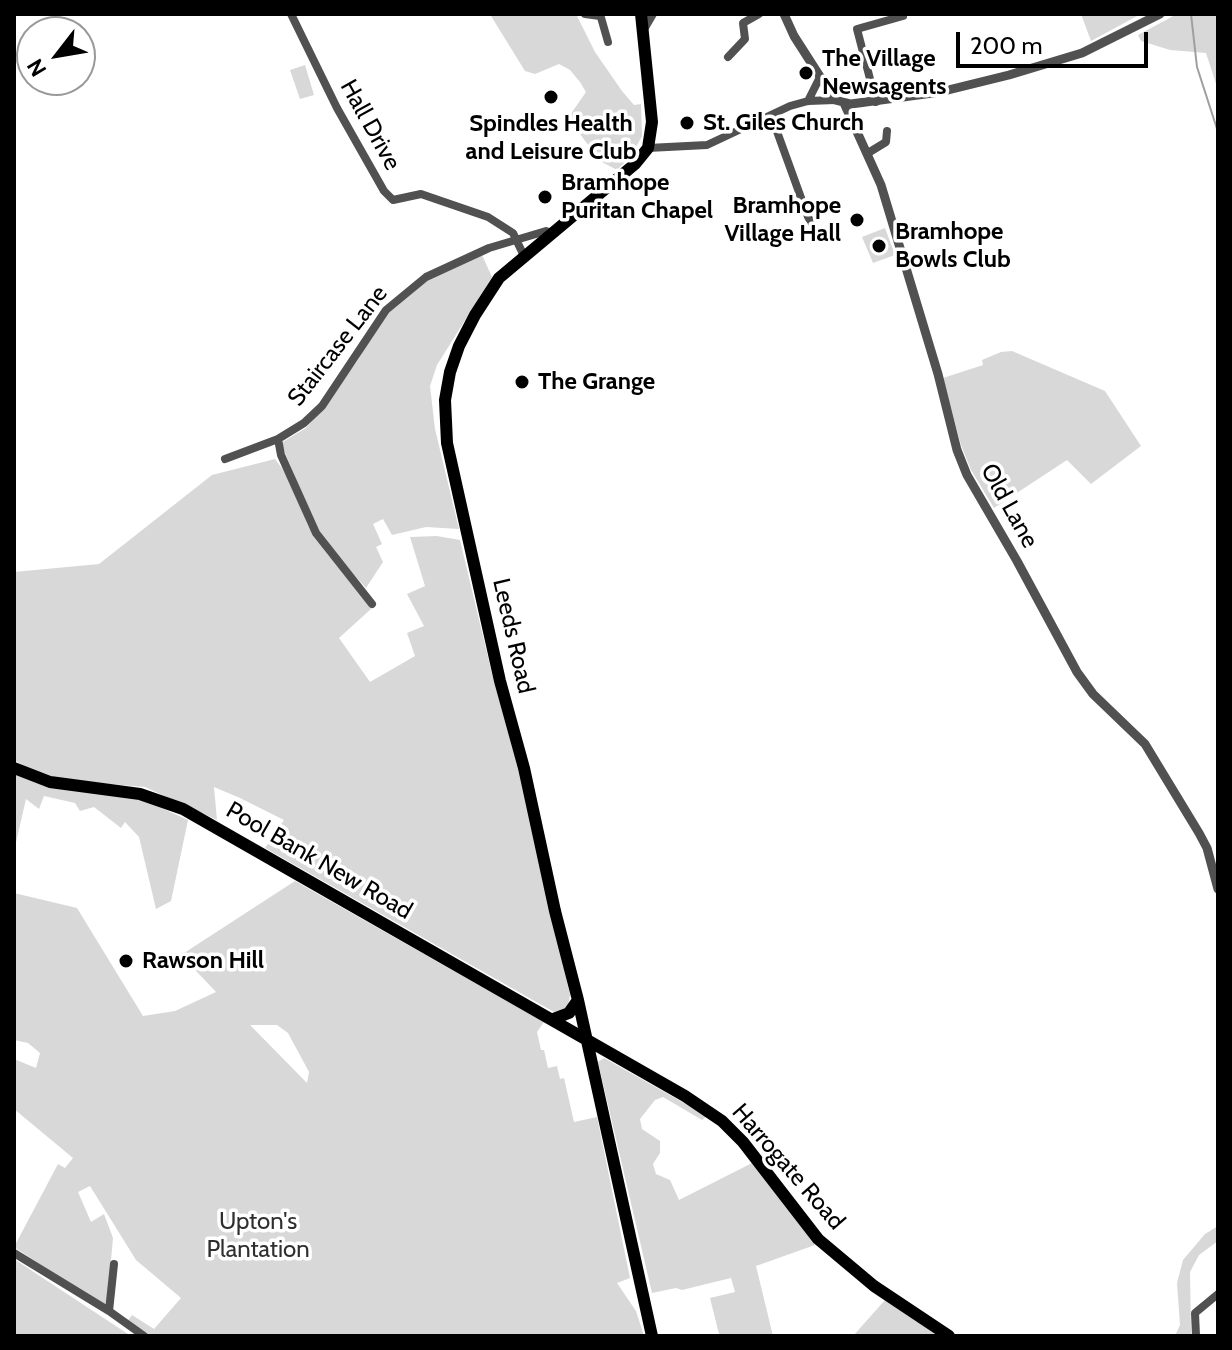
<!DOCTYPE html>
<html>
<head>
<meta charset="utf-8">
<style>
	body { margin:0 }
	#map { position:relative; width:1232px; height:1350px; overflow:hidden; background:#fff; font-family:Cabin,sans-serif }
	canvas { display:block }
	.frame { position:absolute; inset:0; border:16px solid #000; pointer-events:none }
	.north { position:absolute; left:16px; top:16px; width:80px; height:80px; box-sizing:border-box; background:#fff; border:2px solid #999; border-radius:50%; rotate:239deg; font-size:22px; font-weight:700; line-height:32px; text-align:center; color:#000 }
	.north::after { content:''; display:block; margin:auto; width:28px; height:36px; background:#000; clip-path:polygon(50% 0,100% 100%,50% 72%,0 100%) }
	.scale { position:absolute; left:956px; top:32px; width:192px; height:36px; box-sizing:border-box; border:4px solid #000; border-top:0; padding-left:10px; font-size:24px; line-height:28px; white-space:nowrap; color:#000; -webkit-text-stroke:6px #fff; paint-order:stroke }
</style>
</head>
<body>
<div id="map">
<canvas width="1232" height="1350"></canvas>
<div class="frame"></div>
<div class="north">N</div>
<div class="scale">200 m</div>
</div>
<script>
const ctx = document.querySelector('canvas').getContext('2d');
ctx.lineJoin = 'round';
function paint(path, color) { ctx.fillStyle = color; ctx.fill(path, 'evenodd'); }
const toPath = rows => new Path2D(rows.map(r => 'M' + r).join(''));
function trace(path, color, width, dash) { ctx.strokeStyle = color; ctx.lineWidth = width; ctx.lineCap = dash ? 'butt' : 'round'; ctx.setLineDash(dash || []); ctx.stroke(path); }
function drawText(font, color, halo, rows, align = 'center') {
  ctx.font = font + ' Cabin,sans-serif'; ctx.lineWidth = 7; ctx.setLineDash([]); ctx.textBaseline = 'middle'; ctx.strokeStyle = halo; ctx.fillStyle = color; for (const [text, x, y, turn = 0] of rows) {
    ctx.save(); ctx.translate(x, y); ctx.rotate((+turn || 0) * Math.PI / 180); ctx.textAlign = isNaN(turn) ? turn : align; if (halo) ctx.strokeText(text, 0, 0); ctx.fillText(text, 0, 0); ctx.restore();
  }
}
paint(toPath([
	[476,14,576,14,595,52,622,91,634,105,641,104,642,136,631,156,617,170,600,161,580,134,570,126,568,118,586,92,580,82,570,70,559,64,535,74,525,71,491,16],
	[1081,14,1141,14,1091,41],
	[1177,14,1218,14,1218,90,1206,53,1170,50,1141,41,1138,35],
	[305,65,314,95,300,99,290,70],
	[885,228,895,255,873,263,862,237],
	[482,255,492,277,437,365,430,386,435,429,459,529,426,527,392,535,383,519,373,524,382,544,376,547,383,562,366,588,332,550,316,527,281,443,306,428,321,411,358,360,383,315,430,276],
	[1012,351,1105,391,1141,446,1091,484,1067,460,994,508,971,470,961,445,943,378,983,365,982,360,1001,352],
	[275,459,289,478,308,526,371,609,339,638,370,682,415,656,407,633,424,626,407,594,425,586,410,537,437,536,460,540,492,674,517,760,570,995,568,1006,563,1010,554,1012,265,848,284,820,240,798,214,787,217,820,145,787,62,780,36,773,14,760,14,572,99,564,212,475],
	[14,774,135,796,188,820,171,901,156,909,139,837,125,822,121,828,94,807,80,811,75,803,44,796,39,809,26,799,14,851],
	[295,881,544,1022,537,1032,541,1050,544,1050,548,1068,557,1066,560,1079,564,1078,574,1122,597,1117,630,1278,617,1283,636,1311,644,1336,145,1336,126,1323,132,1315,154,1329,181,1298,136,1260,90,1186,78,1192,91,1222,104,1214,113,1238,107,1304,105,1307,14,1247,58,1164,65,1168,73,1158,14,1109,14,1059,36,1068,40,1053,28,1043,14,1040,14,893,77,908,143,1016,175,1011,216,992,181,955],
	[250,1025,277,1025,288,1033,309,1072,307,1083],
	[604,1058,707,1116,702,1120,663,1097,655,1100,640,1119,642,1129,660,1141,660,1153,653,1164,656,1174,670,1180,679,1200,754,1162,815,1245,756,1266,773,1336,710,1336,719,1334,710,1298,735,1292,731,1278,682,1290,676,1288,652,1293,598,1062],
	[1218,1226,1218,1241,1199,1255,1190,1272,1191,1336,1175,1336,1180,1325,1177,1283,1183,1260,1205,1234],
	[14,1259,131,1336,14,1336],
	[885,1300,938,1336,853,1336]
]), '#d8d8d8');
trace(toPath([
	[1191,14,1197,67,1218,132]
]), '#9f9f9f', 2);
trace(toPath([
	[291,14,337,108,384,191,393,200,421,194,488,217,513,233,524,256],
	[585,14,600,16],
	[600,14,608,42],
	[643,31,653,14],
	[728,57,745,39,743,23,759,14],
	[808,101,820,77],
	[876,102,857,29,903,16],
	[771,115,808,217,822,240],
	[648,148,707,145,790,106,808,101,835,100],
	[868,153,886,142,887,131],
	[278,439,281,455,316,533,372,604],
	[225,459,278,439,304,423,322,406,386,310,426,277,489,248,546,231,552,233],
	[14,1253,109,1311,144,1336],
	[109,1311,114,1264],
	[1196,1336,1195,1313,1218,1294]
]), '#515151', 8);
trace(toPath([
	[784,14,794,36,835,100,851,104,940,92,1009,75,1082,53,1160,14],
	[844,103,881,185,938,374,957,450,967,475,1017,561,1077,672,1093,694,1145,744,1199,833,1207,848,1218,889]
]), '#515151', 9);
trace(toPath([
	[641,14,652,122,648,148,635,164,499,278,475,315,459,346,450,372,445,400,447,443,500,681,524,768,555,911,578,1000,652,1336],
	[14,768,50,782,140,794,183,809,685,1096,722,1121,743,1142,818,1239,874,1286,949,1336],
	[553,1019,569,1013,578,1000]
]), '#000', 12);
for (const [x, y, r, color] of [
	[806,73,8,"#000"],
	[551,97,8,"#000"],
	[687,123,8,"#000"],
	[545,197,8,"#000"],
	[857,220,8,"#000"],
	[879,246,8,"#000"],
	[522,382,8,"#000"],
	[126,961,8,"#000"]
]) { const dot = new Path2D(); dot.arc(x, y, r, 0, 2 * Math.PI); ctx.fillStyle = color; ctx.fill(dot); trace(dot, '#fff', 3); }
drawText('bold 24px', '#000', '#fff', [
	["The Village",822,59],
	["Newsagents",822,87],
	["St. Giles Church",703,123],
	["Spindles Health",551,124,"center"],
	["and Leisure Club",551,152,"center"],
	["Bramhope",561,183],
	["Puritan Chapel",561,211],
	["Bramhope",841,206,"right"],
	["Village Hall",841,234,"right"],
	["Bramhope",895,232],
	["Bowls Club",895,260],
	["The Grange",538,382],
	["Rawson Hill",142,961]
], 'left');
drawText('24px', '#000', '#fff', [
	["Hall Drive",370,125,61],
	["Staircase Lane",338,346,-52],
	["Old Lane",1009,506,61],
	["Leeds Road",513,636,77],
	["Pool Bank New Road",319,861,30],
	["Harrogate Road",788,1167,49]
]);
drawText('24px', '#2f2f2f', '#fff', [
	["Upton's",258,1222],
	["Plantation",258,1250]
]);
</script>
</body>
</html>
